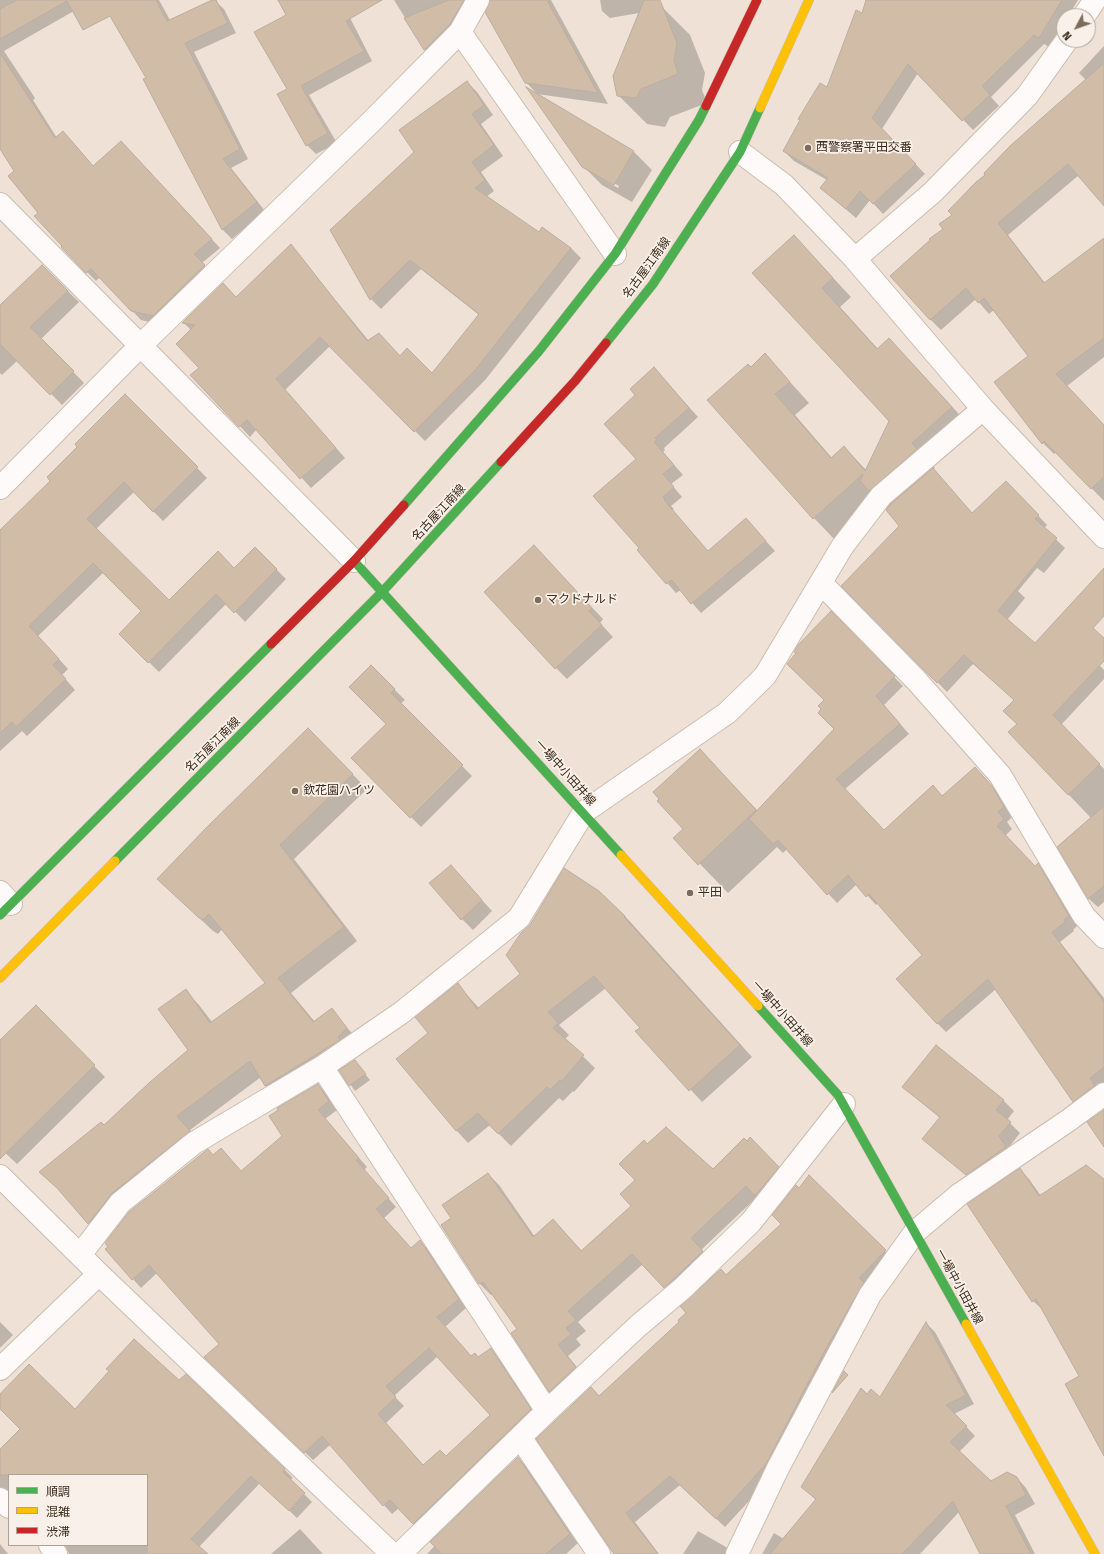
<!DOCTYPE html>
<html>
<head>
<meta charset="utf-8">
<style>
	body { margin:0 }
	#map { position:relative; width:1104px; height:1554px; overflow:hidden; background:#efe1d5; font-family:"Fira Sans","Noto Sans JP",sans-serif }
	canvas { display:block }
	.legend { position:absolute; left:8px; top:1474px; width:140px; height:72px; box-sizing:border-box; background:#f9f1e9; border:1px solid #ada297; margin:0; padding:5px 7px; list-style:none; font-size:12px; color:#3b2b1c }
	.legend li { display:flex; align-items:center; gap:8px; height:20px }
	.legend b { width:20px; border:1px solid #ada297 }
	.north { position:absolute; left:1056px; top:8px; width:40px; height:40px; box-sizing:border-box; background:#f9f1e9; border:1px solid #ada297; border-radius:50%; rotate:229deg; font-size:11px; font-weight:700; line-height:16px; text-align:center; color:#3b2b1c }
	.north::after { content:''; display:block; margin:auto; width:14px; height:18px; background:#7a6b5d; clip-path:polygon(50% 0,100% 100%,50% 72%,0 100%) }
</style>
</head>
<body>
<div id="map">
<canvas width="1104" height="1554"></canvas>
<ul class="legend">
<li><b style="height:5px;background:#4caf50"></b>順調</li>
<li><b style="height:5px;background:#ffc107"></b>混雑</li>
<li><b style="height:5px;background:#c62828"></b>渋滞</li>
</ul>
<div class="north">N</div>
</div>
<script>
const ctx = document.querySelector('canvas').getContext('2d');
ctx.lineJoin = 'round';
function paint(path, color) { ctx.fillStyle = color; ctx.fill(path, 'evenodd'); }
const toPath = rows => new Path2D(rows.map(r => 'M' + r).join(''));
function trace(path, color, width, dash) { ctx.strokeStyle = color; ctx.lineWidth = width; ctx.lineCap = dash ? 'butt' : 'round'; ctx.setLineDash(dash || []); ctx.stroke(path); }
function drawText(font, color, halo, rows, align = 'center') {
  ctx.font = font + ' "Fira Sans","Noto Sans JP",sans-serif'; ctx.lineWidth = 3.5; ctx.setLineDash([]); ctx.textBaseline = 'middle'; ctx.strokeStyle = halo; ctx.fillStyle = color; for (const [text, x, y, turn = 0] of rows) {
    ctx.save(); ctx.translate(x, y); ctx.rotate((+turn || 0) * Math.PI / 180); ctx.textAlign = isNaN(turn) ? turn : align; if (halo) ctx.strokeText(text, 0, 0); ctx.fillText(text, 0, 0); ctx.restore();
  }
}
paint(toPath([
	[0,0,83,0,86,4,4,51,35,98,33,100,57,138,72,141,94,167,130,151,220,248,202,263,213,275,162,325,141,320,100,277,96,281,62,247,64,246,39,213,0,147],
	[107,0,159,0,170,20,214,0,224,9,236,33,194,52,248,159,231,168,265,211,232,239,223,230,144,80,147,78],
	[279,0,341,0,372,61,309,95,337,143,316,154,307,145,278,95,288,89,287,15],
	[394,0,485,0,437,61,425,50],
	[491,0,551,0,608,104,537,94,526,82],
	[600,0,660,0,661,6,690,35,705,73,702,90,707,103,670,117,665,127,647,124,618,95,645,12,610,18,602,11],
	[867,0,1078,0,1068,16,1064,16,1064,22,1049,47,1044,44,991,97,999,106,973,130,918,73,882,129,925,174,883,214,870,200,856,218,821,188,827,180,794,161,784,151,828,89,863,14],
	[1104,46,1104,204,1079,175,1008,235,1045,283,1104,239,1104,357,1067,386,1104,425,1104,501,1056,452,1054,454,1043,443,996,382,1030,356,994,310,989,314,976,299,941,330,930,319,944,229,986,175,1086,80,1079,73],
	[467,82,477,92,493,115,481,124,503,156,481,172,494,191,486,197,539,233,542,228,571,248,581,258,486,379,425,441,330,346,285,390,345,458,311,488,257,429,250,437,192,375,200,368,191,330,184,323,236,298,291,246,369,341,432,375,479,315,421,269,381,309,371,299,331,230,416,152],
	[633,151,652,170,632,202,602,185,583,166],
	[591,170,619,186,618,188,591,172],
	[794,236,851,297,840,307,878,349,907,358,970,426,930,463,935,468,933,470,973,514,1015,491,1047,525,1044,528,1065,548,1044,573,1037,568,1018,591,1025,598,1007,620,1035,644,1100,666,1104,670,1104,679,1061,725,1104,769,1104,902,1098,907,1089,899,1058,847,1091,818,1009,732,1018,724,1015,700,973,664,947,692,843,586,901,526,879,500,834,539,814,518,751,368,765,354,809,403,795,415,832,458,844,447,869,473,892,423],
	[42,266,79,302,41,339,84,383,62,405,18,360,2,375,0,373,0,306],
	[663,378,698,417,664,448,665,450,663,452,683,475,671,484,682,497,671,506,674,509,672,510,708,552,746,519,775,551,701,613,681,590,676,593,638,550,640,548,637,460],
	[125,395,207,478,163,521,134,492,96,529,169,601,234,569,255,548,286,579,245,622,227,603,159,672,120,634,143,611,104,572,38,636,68,669,62,675,75,690,27,736,22,731,0,751,0,531,52,481,79,447],
	[545,558,603,619,600,623,613,637,567,679,556,668],
	[831,613,903,686,884,705,909,734,845,789,884,831,933,786,943,797,983,777,1001,796,1013,816,1007,822,1012,829,1005,836,1035,867,1038,865,1047,874,1078,925,1073,930,1074,931,1060,942,1104,998,1104,1095,1083,1110,1074,1101,996,989,946,1032,937,1023,924,955,878,903,876,905,857,884,837,903,787,849,783,853,777,847,728,893,675,838,684,829,700,751,758,811,835,729,823,709,825,700],
	[371,666,405,700,400,704,472,776,421,827,352,758,387,724],
	[308,729,367,789,294,859,357,941,291,993,315,1022,331,1010,360,1042,280,1100,266,1086,261,1077,190,1130,203,1145,126,1207,103,1237,65,1195,41,1172,105,1127,190,1050,185,991,199,1005,212,1022,267,983,222,929,218,934,213,931,173,893],
	[451,866,492,911,473,930,462,919],
	[625,916,752,1057,702,1102,637,1031,641,1028,606,988,559,1025,569,1035,565,1039,595,1068,574,1092,573,1091,563,1101,559,1098,511,1146,490,1125,468,1143,457,1131,398,1059,429,1034,458,985,479,1008],
	[36,1007,105,1077,17,1164,0,1148,0,1042],
	[936,1047,1004,1101,1014,1111,1007,1120,1020,1133,1009,1147,1016,1158,977,1184,923,1139,940,1118,903,1087],
	[355,1061,370,1080,355,1091,341,1071],
	[318,1085,327,1094,337,1110,325,1119,367,1167,364,1170,396,1207,384,1218,411,1249,420,1242,429,1250,466,1308,445,1327,471,1357,479,1358,491,1349,499,1358,539,1418,422,1532,399,1508,392,1514,330,1445,313,1460,214,1366,221,1344,157,1273,141,1288,133,1279,213,1156,221,1149,242,1172,283,1136],
	[438,1356,492,1415,446,1458,424,1466,386,1423,404,1406,394,1396],
	[647,1145,713,1171,761,1149,789,1178,757,1197,701,1250,713,1262,675,1298,643,1264,578,1322,586,1331,576,1339,581,1345,568,1356,586,1379,561,1402,550,1391,512,1333,518,1329,492,1294,491,1295,480,1284,442,1226,452,1218,488,1174,499,1185,535,1237,553,1220,582,1251,632,1206,636,1180],
	[1020,1169,1029,1179,1041,1196,1104,1181,1104,1454,1081,1376,1043,1310,1033,1301],
	[809,1177,894,1260,775,1473,725,1527,680,1485,635,1522,659,1554,615,1554,591,1388,600,1397,782,1224,799,1189],
	[0,1322,13,1335,0,1348],
	[926,1323,935,1332,974,1404,954,1414,975,1436,959,1452,991,1482,1017,1478,1026,1488,1035,1504,1015,1515,1035,1554,981,1554,959,1512,920,1554,762,1554,774,1533,784,1539,816,1500,802,1487,868,1395,880,1399],
	[186,1375,285,1470,293,1478,290,1480,312,1502,297,1518,260,1483,199,1547,206,1554,69,1554,65,1545,147,1545,147,1475,9,1475,9,1494,0,1498,0,1461,22,1429,0,1408,0,1395,75,1410,179,1382],
	[518,1458,527,1467,578,1543,566,1554,427,1554],
	[300,1529,323,1554,271,1554],
	[698,1531,726,1547,733,1554,683,1554],
	[0,1544,8,1554,0,1554]
]), '#0003');
const building = toPath([
	[17,0,156,0,167,21,212,0,216,0,228,23,185,43,240,149,223,159,257,202,222,230,143,79,146,78,110,16,83,30,67,1,0,39,0,9,17,0],
	[278,0,382,0,346,21,364,51,301,86,328,133,306,146,277,94,287,89,254,32,286,15,278,0],
	[449,0,464,0,450,24,424,50,404,18,449,0],
	[490,0,547,0,598,93,525,83,485,12,490,0],
	[644,0,660,0,677,43,674,60,678,74,641,89,636,98,617,96,613,76,644,0],
	[866,0,1062,0,1039,38,1034,35,982,86,990,95,962,121,908,64,872,118,916,164,873,204,860,191,846,209,820,188,828,178,783,151,800,120,798,119,820,83,827,87,856,10,862,13,866,0],
	[0,53,55,138,63,131,93,166,121,141,212,239,194,254,205,265,153,316,131,311,91,269,86,273,61,247,62,246,34,216,38,213,8,176,14,171,0,149,0,53],
	[1104,63,1104,206,1068,164,998,223,1044,283,1104,238,1104,338,1056,374,1104,425,1104,477,1091,489,1044,441,1042,444,994,382,1028,356,984,298,978,303,966,288,930,320,890,276,930,240,929,239,943,229,939,224,952,215,948,211,976,182,985,175,984,173,1010,146,1104,63],
	[467,81,484,105,472,114,494,145,472,162,485,180,475,188,539,232,542,227,571,248,476,369,414,432,320,337,276,379,336,448,300,479,247,420,239,427,190,375,199,368,176,344,195,325,182,323,223,283,236,297,291,244,367,341,379,333,400,356,407,348,432,373,479,314,410,260,370,300,330,230,414,152,399,130,467,81],
	[526,87,634,151,614,185,582,167,526,87],
	[794,235,833,278,822,288,877,349,889,338,952,407,912,443,917,449,869,491,860,481,863,474,813,519,707,400,748,364,751,367,765,353,790,382,775,394,831,458,844,446,865,471,889,421,752,273,794,235],
	[42,265,68,291,30,327,74,371,50,395,0,344,0,305,42,265],
	[654,367,689,408,655,438,657,440,654,442,674,465,663,474,674,487,663,497,665,499,664,500,708,551,746,518,766,541,691,604,672,580,666,584,637,550,639,548,593,496,636,459,604,424,635,395,630,389,654,367],
	[125,394,198,467,153,512,124,482,87,519,169,600,218,551,234,568,255,547,277,569,234,613,216,594,148,663,119,634,141,611,93,563,29,626,59,659,53,665,66,679,16,727,12,722,0,733,0,530,50,481,47,477,77,447,75,444,125,394],
	[933,468,972,513,1006,481,1039,515,1035,519,1057,538,998,611,1035,643,1104,568,1104,616,1093,628,1104,638,1104,661,1053,715,1100,764,1068,795,1008,732,1017,724,1003,711,1014,700,964,655,937,683,841,586,899,526,886,510,890,505,933,468],
	[534,545,592,608,589,611,602,625,555,669,484,592,534,545],
	[831,611,895,676,876,696,900,724,836,779,884,830,933,785,942,796,975,767,992,786,1004,807,998,812,1004,819,997,826,1035,866,1038,863,1069,916,1064,920,1065,922,1052,932,1104,1002,1104,1067,1090,1078,1095,1085,1073,1102,988,979,937,1024,896,979,922,955,869,894,866,897,848,875,827,895,778,840,773,844,749,819,834,729,818,713,821,709,818,706,824,700,787,664,796,653,794,652,799,644,831,611],
	[371,665,395,689,391,693,463,765,410,818,351,758,386,724,349,687,371,665],
	[308,728,353,774,280,845,344,927,278,978,313,1022,332,1008,347,1028,338,1037,340,1040,265,1086,250,1061,177,1116,190,1131,112,1193,88,1224,57,1188,39,1172,101,1122,104,1125,150,1082,188,1050,158,1009,186,989,210,1023,265,983,209,914,203,920,198,917,157,879,208,826,308,728],
	[700,749,756,810,698,865,673,838,683,829,657,801,659,799,653,792,700,749],
	[1104,806,1104,886,1088,899,1057,847,1104,806],
	[451,865,482,900,461,920,429,883,451,865],
	[564,868,599,891,625,916,624,917,740,1045,689,1091,635,1031,640,1028,594,976,548,1012,558,1023,553,1028,584,1055,562,1081,560,1080,550,1090,547,1087,498,1134,478,1113,456,1131,396,1059,428,1033,415,1017,458,983,477,1009,520,974,506,955,521,933,530,925,564,868],
	[36,1005,95,1065,0,1159,0,1040,36,1005],
	[936,1045,1004,1100,996,1110,1011,1122,999,1136,1006,1147,966,1175,922,1139,940,1117,902,1087,936,1045],
	[355,1060,366,1074,349,1086,339,1070,355,1060],
	[318,1084,329,1101,318,1110,359,1158,356,1160,389,1198,376,1209,411,1248,420,1240,459,1299,437,1317,471,1356,475,1353,478,1357,491,1348,531,1409,413,1524,390,1500,383,1506,322,1436,304,1453,204,1357,219,1344,149,1265,132,1280,105,1249,108,1247,105,1243,129,1212,208,1149,213,1155,221,1148,241,1171,282,1136,269,1116,278,1110,277,1108,318,1084],
	[429,1348,490,1415,446,1456,440,1450,423,1465,378,1414,396,1397,386,1386,429,1348],
	[1104,1110,1104,1147,1087,1122,1104,1110],
	[666,1127,713,1169,744,1138,747,1141,750,1137,779,1167,755,1196,746,1186,691,1238,703,1251,664,1288,632,1254,568,1311,576,1320,566,1328,571,1334,558,1345,576,1367,549,1392,511,1333,517,1329,483,1282,479,1284,441,1225,451,1218,442,1205,488,1173,533,1237,553,1219,581,1251,631,1206,620,1194,635,1180,619,1164,644,1140,647,1144,666,1127],
	[1086,1165,1104,1179,1104,1456,1065,1384,1079,1376,1036,1299,1032,1302,967,1204,1020,1168,1039,1196,1086,1165],
	[809,1175,886,1250,859,1278,864,1282,824,1352,766,1464,716,1519,670,1476,626,1513,658,1554,614,1554,536,1439,591,1387,599,1396,679,1322,678,1320,686,1313,680,1306,721,1269,726,1275,781,1224,772,1215,796,1185,799,1188,809,1175],
	[926,1322,966,1395,946,1405,967,1426,950,1442,991,1481,1007,1472,1017,1477,1026,1495,1006,1506,1031,1554,980,1554,953,1501,902,1554,770,1554,816,1499,801,1487,861,1388,867,1394,871,1389,880,1397,926,1322],
	[134,1339,179,1380,186,1374,285,1469,283,1472,305,1493,289,1511,251,1476,191,1539,208,1554,147,1554,147,1475,0,1475,0,1449,20,1429,0,1409,0,1394,29,1364,75,1409,109,1371,106,1369,134,1339],
	[844,1371,848,1375,832,1393,844,1371],
	[518,1457,570,1534,546,1554,442,1554,430,1542,518,1457]
]);
paint(building, '#d1bca7');
trace(building, '#bbada1', 1);
const street = toPath([
	[1084,16,1095,0],
	[460,32,615,254],
	[740,152,784,185,855,259,983,409,1104,537],
	[0,204,354,561],
	[855,259,933,192,1027,96,1067,40],
	[0,488,141,345,371,122,460,32,478,0],
	[821,583,916,680,1000,775,1084,916,1104,937],
	[0,892,11,904],
	[322,1067,547,1411],
	[0,1176,99,1274,392,1554],
	[80,1255,120,1203,194,1143,322,1067,401,1013,519,918,584,812,727,713,765,676,842,547,881,496,983,409],
	[0,1369,99,1274],
	[520,1437,599,1554],
	[0,1499,9,1507],
	[50,1545,56,1554],
	[400,1554,547,1411,638,1326,683,1288,751,1222,844,1104],
	[737,1554,778,1468,870,1295,915,1232,960,1194,1069,1120,1104,1094]
]);
const fast = toPath([
	[606,343,653,284,740,152,760,108],
	[404,505,539,351,615,254,699,120,706,106],
	[354,561,621,855],
	[115,861,383,591,501,462],
	[0,915,271,644],
	[758,1006,838,1095,966,1324]
]);
const slow = toPath([
	[760,108,809,0],
	[621,855,758,1006],
	[0,978,115,861],
	[966,1324,1095,1554]
]);
const jam = toPath([
	[706,106,757,0],
	[501,462,575,381,606,343],
	[271,644,354,561,404,505]
]);
trace(street, '#cbbdb0', 24);
trace(fast, '#cbbdb0', 10);
trace(slow, '#cbbdb0', 10);
trace(jam, '#cbbdb0', 10);
trace(street, '#fdfaf9', 22);
trace(fast, '#4caf50', 9);
trace(slow, '#ffc107', 9);
trace(jam, '#c62828', 9);
for (const [x, y, r, color] of [
	[808,148,4,"#7a6b5d"],
	[538,600,4,"#7a6b5d"],
	[295,791,4,"#7a6b5d"],
	[690,893,4,"#7a6b5d"]
]) { const dot = new Path2D(); dot.arc(x, y, r, 0, 2 * Math.PI); ctx.fillStyle = color; ctx.fill(dot); trace(dot, '#f9f1e9', 1.5); }
drawText('12px', '#3b2b1c', '#f9f1e9', [
	["西警察署平田交番",816,148],
	["マクドナルド",546,600],
	["欽花園ハイツ",303,791],
	["平田",698,893]
], 'left');
drawText('12px', '#3b2b1c', '#f9f1e9', [
	["名古屋江南線",647,268,-54],
	["名古屋江南線",439,513,-47],
	["名古屋江南線",213,745,-45],
	["一場中小田井線",565,773,48],
	["一場中小田井線",782,1014,48],
	["一場中小田井線",959,1287,61]
]);
</script>
</body>
</html>
